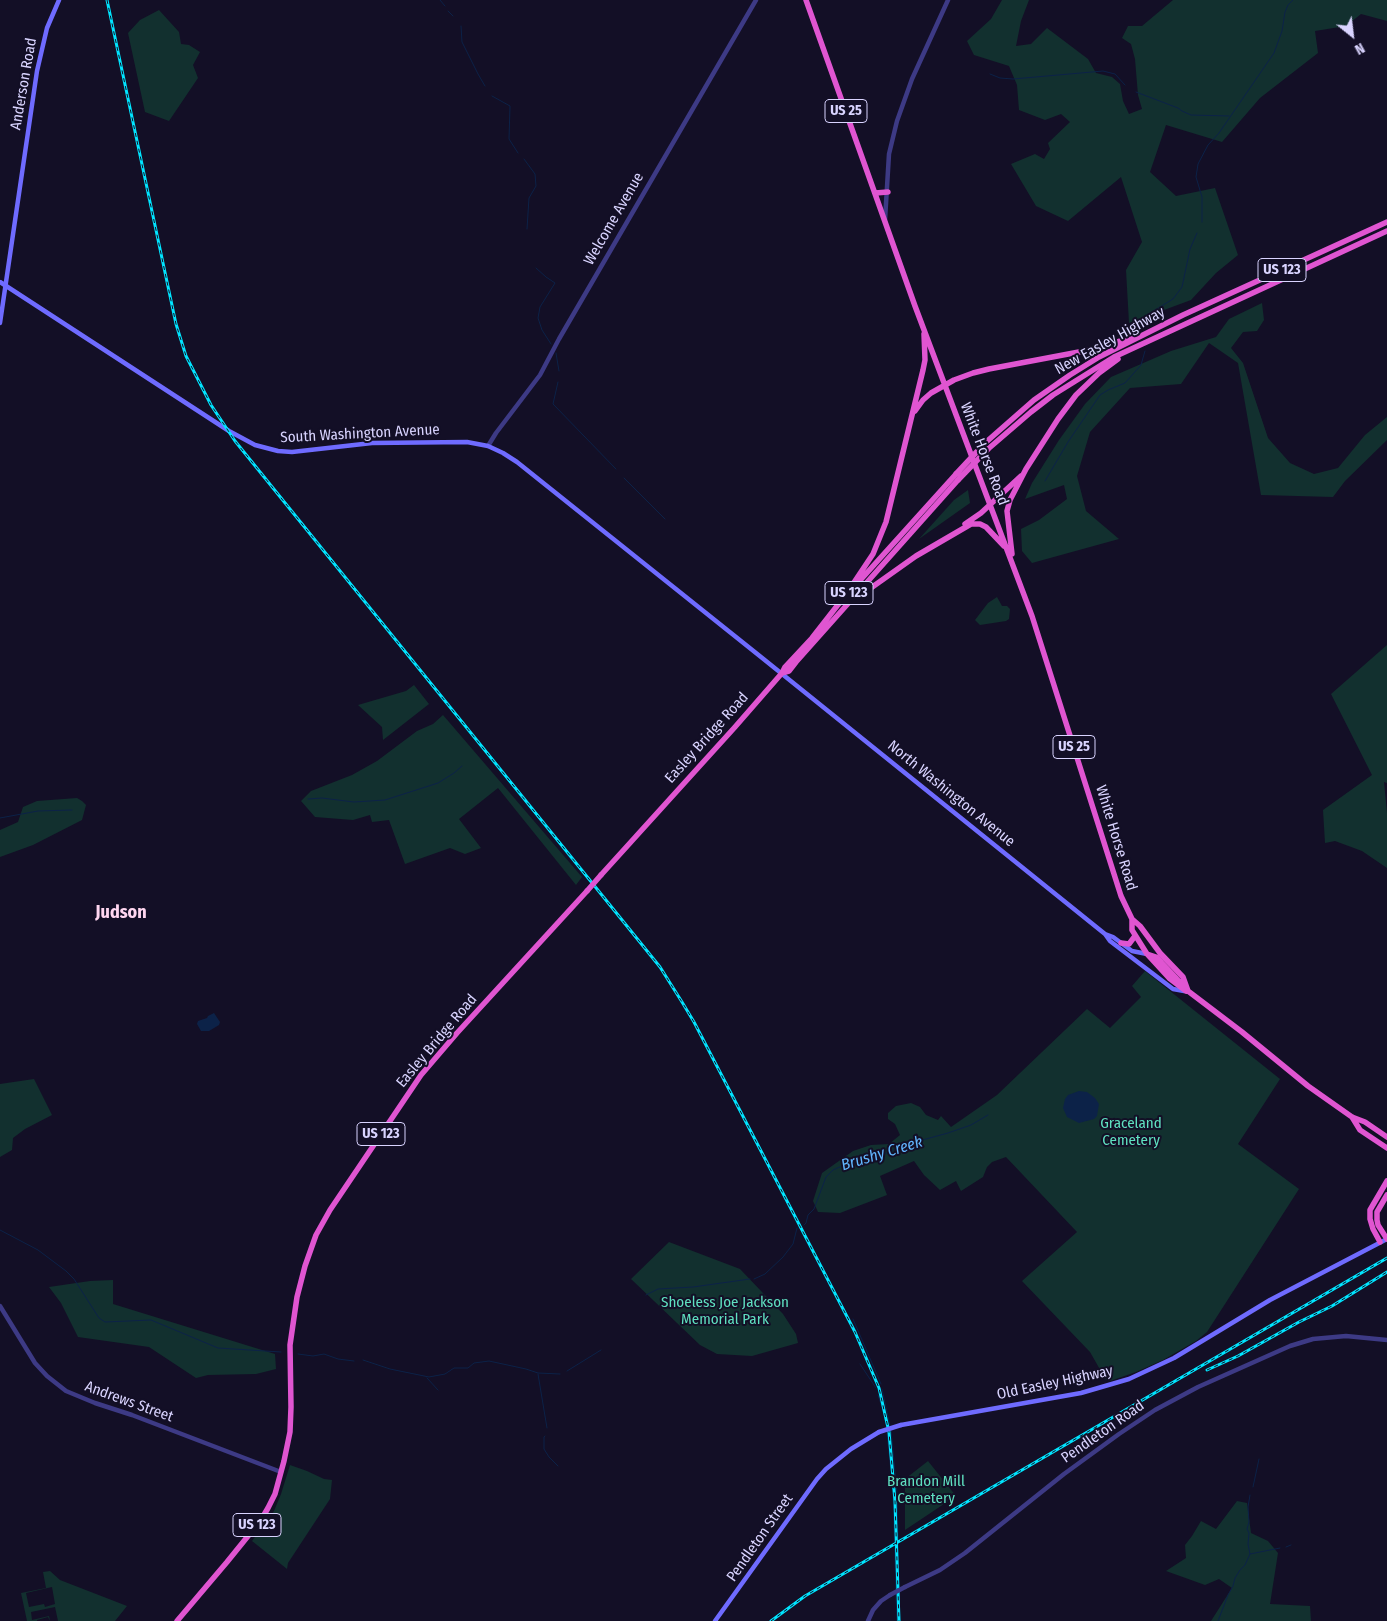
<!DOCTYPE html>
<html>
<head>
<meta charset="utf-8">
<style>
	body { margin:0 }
	#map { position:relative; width:1387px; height:1621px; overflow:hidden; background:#130f26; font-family:"Fira Sans Condensed",sans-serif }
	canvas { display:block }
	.north { position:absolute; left:1327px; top:10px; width:50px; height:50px; -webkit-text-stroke:4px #130f26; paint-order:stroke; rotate:151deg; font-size:14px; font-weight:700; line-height:20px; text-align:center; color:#d9d4ff }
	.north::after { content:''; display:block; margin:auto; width:18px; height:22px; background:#d9d4ff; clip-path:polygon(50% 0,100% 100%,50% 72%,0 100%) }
</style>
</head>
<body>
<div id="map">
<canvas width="1387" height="1621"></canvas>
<div class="north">N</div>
</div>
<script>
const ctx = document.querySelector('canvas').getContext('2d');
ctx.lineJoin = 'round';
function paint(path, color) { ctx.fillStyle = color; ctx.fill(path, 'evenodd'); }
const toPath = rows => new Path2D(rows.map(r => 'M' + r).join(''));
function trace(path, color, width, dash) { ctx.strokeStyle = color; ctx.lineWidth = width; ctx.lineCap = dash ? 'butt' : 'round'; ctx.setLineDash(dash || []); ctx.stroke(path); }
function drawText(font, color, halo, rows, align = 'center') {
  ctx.font = font + ' "Fira Sans Condensed",sans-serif'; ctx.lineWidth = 4; ctx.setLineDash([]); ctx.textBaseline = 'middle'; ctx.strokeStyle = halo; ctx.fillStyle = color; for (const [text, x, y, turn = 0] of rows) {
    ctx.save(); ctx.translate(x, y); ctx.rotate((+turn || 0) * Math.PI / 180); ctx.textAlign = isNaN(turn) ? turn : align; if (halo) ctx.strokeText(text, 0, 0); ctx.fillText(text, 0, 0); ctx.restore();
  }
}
paint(toPath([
	[1002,0,1029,0,1021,21,1016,46,1031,44,1047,28,1088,59,1096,73,1112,77,1120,84,1123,101,1129,114,1142,109,1138,95,1135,59,1131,44,1122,38,1128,26,1142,26,1173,0,1387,0,1387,21,1361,14,1346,26,1315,31,1318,53,1260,98,1222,142,1166,125,1150,172,1176,196,1215,188,1238,255,1216,273,1191,300,1129,323,1126,270,1142,242,1121,177,1068,221,1036,206,1011,164,1035,154,1044,159,1050,149,1048,143,1070,122,1061,114,1045,120,1019,110,1017,85,1009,66,974,55,967,41,991,19],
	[159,10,179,32,181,44,189,45,200,52,193,65,198,78,169,121,145,112,128,33,140,20],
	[1262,303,1264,320,1257,331,1243,332,1231,348,1243,363,1268,438,1290,463,1314,474,1338,468,1365,435,1387,417,1387,440,1345,481,1333,497,1261,495,1238,363,1209,343,1181,384,1130,388,1090,432,1077,476,1086,511,1119,539,1032,563,1022,551,1021,529,1039,520,1067,499,1064,485,1025,499,1032,483,1059,440,1085,404,1111,377,1171,351,1216,337,1229,319],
	[968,490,970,503,919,539,954,500],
	[997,597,1002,606,1007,606,1010,609,1009,619,1006,621,980,625,975,620,988,603],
	[1387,645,1387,783,1384,782,1387,813,1387,868,1362,851,1335,841,1325,843,1323,810,1372,775,1331,694],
	[414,685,429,704,383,740,382,727,358,705,406,691],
	[443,715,582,877,576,885,498,788,459,819,481,848,465,854,450,848,405,864,389,820,372,822,370,815,353,820,315,817,301,801,311,791,352,775,377,761,417,731,433,724],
	[77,798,82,801,86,805,82,820,33,845,0,857,0,830,18,822,23,807,37,801],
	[1145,971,1280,1079,1238,1144,1299,1189,1207,1332,1196,1341,1163,1360,1136,1372,1110,1381,1106,1380,1090,1352,1022,1281,1077,1232,1006,1157,992,1162,987,1167,983,1177,961,1191,956,1181,940,1190,924,1175,914,1161,880,1176,887,1195,840,1213,818,1212,813,1201,822,1173,853,1151,871,1145,889,1144,900,1135,895,1124,888,1119,888,1113,896,1106,911,1103,920,1107,926,1115,938,1120,941,1116,951,1127,997,1095,1087,1009,1110,1028,1141,997,1132,986],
	[34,1079,52,1115,25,1129,13,1138,12,1150,0,1157,0,1084],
	[669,1242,740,1269,783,1314,796,1334,798,1343,752,1356,717,1354,700,1345,631,1279],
	[113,1280,113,1304,275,1354,276,1369,256,1374,208,1375,196,1378,149,1347,78,1337,61,1303,49,1287,90,1281],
	[928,1461,956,1496,905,1530,905,1479],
	[290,1465,307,1471,324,1479,332,1480,330,1499,288,1563,287,1569,252,1541,274,1511,281,1494],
	[1237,1501,1247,1503,1251,1533,1268,1541,1278,1553,1270,1604,1310,1606,1311,1621,1211,1621,1232,1588,1219,1579,1205,1585,1166,1571,1186,1558,1185,1545,1192,1536,1201,1521,1216,1529],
	[50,1571,60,1580,127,1606,115,1621,58,1621,55,1607,31,1612,32,1620,49,1616,50,1621,48,1617,37,1620,37,1621,27,1621,21,1593,46,1588,43,1572],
	[52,1587,55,1604,45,1607,44,1604,29,1607,26,1593]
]), '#12302f');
paint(toPath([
	[214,1013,220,1022,219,1025,209,1031,201,1031,197,1024,198,1021,207,1018,208,1016],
	[1079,1091,1087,1092,1095,1098,1099,1104,1097,1116,1094,1119,1079,1123,1067,1117,1063,1108,1065,1099,1068,1095]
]), '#0c2248');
trace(toPath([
	[440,0,445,6],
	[448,11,453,16],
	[461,26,462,42,478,74,485,86],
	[990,74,1000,78,1013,79,1103,71,1115,74,1125,85],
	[1136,92,1178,108,1182,111,1191,115,1229,116],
	[492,96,510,106,509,139,518,153],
	[524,159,535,174,536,186,529,198,527,229],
	[1202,222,1202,197,1196,177,1198,164,1208,145,1219,133,1274,53,1282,31,1285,12,1288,5,1293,0],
	[536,268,546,277,555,283,540,307,538,318,542,330,551,344],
	[1145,316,1173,299,1182,287,1190,249,1197,233],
	[556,353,559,371],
	[558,382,553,404,616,469],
	[624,478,665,519],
	[1045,481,1068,442,1100,395,1108,390,1125,383,1141,365,1145,351],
	[308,799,322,798,354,802,385,800,438,783,454,773,462,766],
	[0,818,38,811,72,810],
	[804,1225,806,1223,808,1215,814,1209,826,1177,833,1170,844,1165,885,1154,904,1145,948,1133,971,1125,988,1115],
	[0,1230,38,1250,66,1271,74,1279,99,1318,105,1322,151,1320,218,1348,281,1352],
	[754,1279,765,1274,783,1257,793,1244,797,1228],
	[646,1295,658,1289,693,1287,750,1279],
	[853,1319,881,1384],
	[298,1354,313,1356,324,1354,338,1359,354,1361],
	[363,1360,390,1369,429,1377,445,1374,454,1368,468,1368,474,1363,489,1361,526,1369,538,1373,560,1374],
	[860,1364,876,1388],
	[567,1371,601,1350],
	[538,1374,547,1428],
	[427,1378,438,1390],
	[882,1389,890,1426],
	[878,1395,882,1407,887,1428],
	[891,1430,897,1493,899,1588],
	[887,1432,893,1491,896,1590],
	[545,1436,544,1437,544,1449,549,1457,558,1466],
	[1253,1487,1259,1459],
	[1286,1547,1291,1545],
	[1250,1554,1280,1548],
	[899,1592,900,1621],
	[896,1594,897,1621],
	[1218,1621,1228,1595,1233,1586,1235,1578,1240,1570,1245,1565,1250,1554,1248,1544,1249,1533,1247,1529,1249,1522,1248,1507,1250,1495]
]), '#0c2248', 1);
trace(toPath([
	[885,220,889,154,897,121,912,79,948,0],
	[488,446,496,433,540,375,559,339,756,0],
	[0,1306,35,1363,47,1376,66,1391,95,1403,132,1415,281,1472],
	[905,1587,940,1570,965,1553,1064,1474,1119,1434,1155,1410,1198,1387,1290,1346,1313,1339,1346,1336,1387,1340],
	[868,1621,873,1610,881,1601,890,1595]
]), '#3d3a85', 4.5);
trace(toPath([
	[0,282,229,431,255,445,278,451,292,452,372,443,467,442,488,446,503,453,517,462,761,657,1105,934,1113,937,1132,951,1147,954],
	[0,323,37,71,47,28,59,0],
	[1105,934,1110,941,1173,989,1184,991],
	[901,1425,1081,1393,1129,1379,1174,1358,1270,1300,1387,1239],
	[715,1621,817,1479,826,1469,851,1449,879,1432]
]), '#6f6bff', 4.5);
trace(toPath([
	[806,0,915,306,1032,616,1121,896,1132,919,1140,926,1160,953,1183,977,1188,991],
	[875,193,888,192],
	[915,411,923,400,931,393,954,380,973,373,989,369,1100,348,1131,337],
	[985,443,1034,400,1070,375,1099,357,1183,315,1387,222],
	[988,449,1031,412,1053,395,1114,357,1387,231],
	[965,524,981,513,1021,476],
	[1012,554,1007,511,1010,500,1026,469,1058,419,1076,395,1099,373,1118,359],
	[853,584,873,554,886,522,923,370,925,360,924,334],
	[861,595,916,556,971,524,980,524,986,527,1004,546],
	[782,673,789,671,796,662,958,480],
	[601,875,735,727,782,673,785,667,812,638,837,606,956,474],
	[1132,919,1132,930,1147,954,1169,978,1186,991],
	[1121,943,1129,944,1135,936],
	[1147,954,1156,957,1188,991,1242,1032,1308,1086,1352,1117,1365,1122,1387,1137],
	[1352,1117,1360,1130,1387,1148],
	[1387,1195,1377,1212,1377,1220,1378,1225,1387,1239],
	[1380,1242,1373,1229,1370,1219,1370,1210,1387,1181],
	[177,1621,227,1562,261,1520,268,1508,275,1494,284,1461,290,1432,291,1407,290,1345,297,1297,305,1266,316,1235,330,1210,421,1075,457,1033,587,891]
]), '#e055d1', 5.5);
const rail = toPath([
	[107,0,176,324,186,356,211,405,235,441,660,967,682,1002,694,1022,855,1332,879,1388,889,1432,895,1501,899,1621],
	[1207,1370,1238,1356,1299,1322,1332,1306,1387,1272],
	[771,1621,805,1596,1387,1258]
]);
trace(rail, '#00e5ff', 3);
trace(rail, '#130f26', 1, [4]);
trace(toPath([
	[890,1595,905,1587]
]), '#3d3a85', 4.5);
trace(toPath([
	[879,1432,901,1425]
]), '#6f6bff', 4.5);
trace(toPath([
	[956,474,985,443],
	[958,480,988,449],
	[587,891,601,875]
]), '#e055d1', 5.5);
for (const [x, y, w] of [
	[846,111,42],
	[1282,270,48],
	[849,593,48],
	[1074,747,42],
	[381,1134,48],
	[257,1525,48]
]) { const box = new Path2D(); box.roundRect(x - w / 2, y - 11.5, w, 23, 4); ctx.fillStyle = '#130f26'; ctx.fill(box); trace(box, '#d9d4ff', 1); }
drawText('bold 14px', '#d9d4ff', null, [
	["US 25",846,111],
	["US 123",1282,270],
	["US 123",849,593],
	["US 25",1074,747],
	["US 123",381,1134],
	["US 123",257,1525]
]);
drawText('15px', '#d9d4ff', '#130f26', [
	["Anderson Road",24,84,-80],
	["Welcome Avenue",614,219,-60],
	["New Easley Highway",1110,341,-29],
	["South Washington Avenue",360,434,-3],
	["White Horse Road",984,454,69],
	["Easley Bridge Road",707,738,-48],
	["North Washington Avenue",951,794,39],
	["White Horse Road",1116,838,73],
	["Easley Bridge Road",437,1041,-50],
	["Old Easley Highway",1055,1383,-12],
	["Andrews Street",129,1402,20],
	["Pendleton Road",1103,1432,-35],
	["Pendleton Street",760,1538,-55]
]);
drawText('15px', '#5fe0c0', '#130f26', [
	["Graceland",1131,1124],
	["Cemetery",1131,1141],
	["Shoeless Joe Jackson",725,1303],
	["Memorial Park",725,1320],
	["Brandon Mill",926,1482],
	["Cemetery",926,1499]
]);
drawText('italic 16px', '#62b6ff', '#130f26', [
	["Brushy Creek",882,1154,-17]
]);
drawText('bold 18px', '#ffd6f0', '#130f26', [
	["Judson",121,913]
]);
</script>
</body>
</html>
